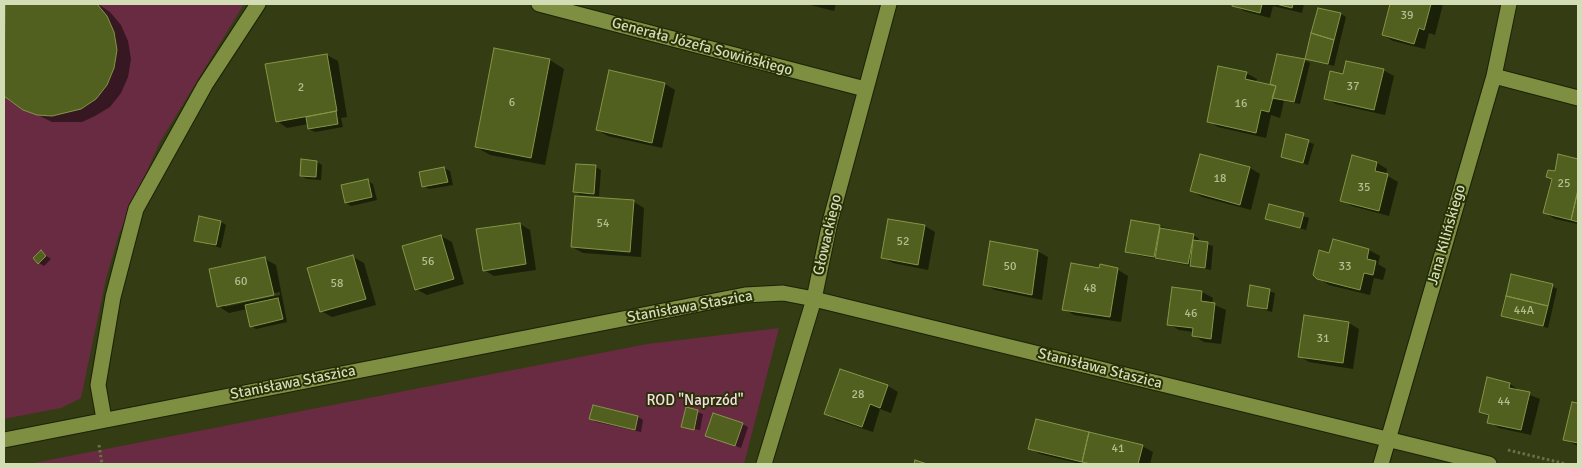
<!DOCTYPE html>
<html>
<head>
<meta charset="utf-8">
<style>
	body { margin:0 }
	#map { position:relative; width:1582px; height:468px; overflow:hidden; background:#333c12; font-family:Signika,sans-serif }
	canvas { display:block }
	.frame { position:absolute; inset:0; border:5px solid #d2ddb6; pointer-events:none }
</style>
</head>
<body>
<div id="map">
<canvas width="1582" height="468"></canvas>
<div class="frame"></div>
</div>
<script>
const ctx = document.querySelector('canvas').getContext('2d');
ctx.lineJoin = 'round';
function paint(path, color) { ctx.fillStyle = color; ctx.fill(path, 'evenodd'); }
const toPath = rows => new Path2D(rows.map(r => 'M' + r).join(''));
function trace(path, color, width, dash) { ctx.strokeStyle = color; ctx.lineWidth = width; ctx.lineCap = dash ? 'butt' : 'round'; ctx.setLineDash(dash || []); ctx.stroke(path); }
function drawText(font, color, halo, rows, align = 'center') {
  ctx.font = font + ' Signika,sans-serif'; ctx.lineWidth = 4; ctx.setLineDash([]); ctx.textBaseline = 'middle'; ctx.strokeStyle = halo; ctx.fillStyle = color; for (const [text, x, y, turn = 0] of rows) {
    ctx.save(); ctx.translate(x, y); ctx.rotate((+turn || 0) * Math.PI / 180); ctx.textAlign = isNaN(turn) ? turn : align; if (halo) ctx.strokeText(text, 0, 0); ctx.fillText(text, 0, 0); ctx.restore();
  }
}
paint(toPath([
	[4,4,244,4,160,142,119,234,106,279,81,398,61,408,4,419],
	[779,328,744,464,28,464,647,344]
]), '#682b41');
paint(toPath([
	[8,4,98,4,110,12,121,25,128,41,131,59,128,77,121,93,110,107,95,116,82,122,52,122,10,101,4,94,4,9],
	[806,4,836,4,834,11],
	[1233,4,1304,4,1302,13,1273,6,1270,18,1244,11],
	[1391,4,1443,4,1435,35,1429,33,1425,49,1393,41,1383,35],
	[1341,14,1346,17,1334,66,1306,58],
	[327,55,338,61,347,117,341,118,343,127,315,132,309,129,308,124,287,128,277,121],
	[550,60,564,69,545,165,490,155,476,147],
	[1304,60,1310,63,1300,104,1284,101,1280,118,1271,115,1266,138,1218,127,1208,121,1246,73,1257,79,1256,82,1277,87],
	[1383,70,1394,76,1385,115,1336,104,1326,98,1344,76],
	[610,72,665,84,675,90,662,148,608,136,597,130],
	[1287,135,1314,144,1308,165,1282,157],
	[1201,155,1250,168,1260,174,1251,210,1202,197,1192,191],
	[1559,155,1578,160,1578,224,1555,219,1545,213,1553,180,1547,176,1556,173],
	[1353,156,1377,163,1387,169,1386,175,1398,182,1389,216,1352,206,1341,200],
	[317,162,322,165,321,180,307,179,301,176],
	[596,167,601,170,599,196,580,195,575,192],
	[444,168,450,171,453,185,429,189,423,186],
	[368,181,373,184,377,200,351,206,346,203],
	[634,202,644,208,641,257,583,253,572,247],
	[1270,205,1309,218,1306,230,1266,218],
	[221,222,226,225,221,248,195,240],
	[520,224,530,230,536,270,494,276,484,270],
	[925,226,935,232,928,270,893,263,882,257],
	[1159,226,1193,235,1199,239,1198,242,1213,246,1211,270,1132,254,1126,251],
	[441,236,452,242,464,284,427,295,416,289],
	[1333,241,1369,250,1380,256,1378,264,1386,269,1383,280,1374,278,1370,295,1329,285,1318,278,1330,254],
	[1037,251,1048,257,1042,300,995,290,984,284],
	[41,252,51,259,44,266,39,263],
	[353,257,364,263,376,305,332,317,321,311],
	[265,259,276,265,287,322,256,329,251,326,247,309,229,313,218,306],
	[280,292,280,295,225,307,225,304],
	[1100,270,1118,270,1128,276,1121,322,1074,315,1064,309],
	[1552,286,1557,289,1548,328,1502,315],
	[1251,287,1275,293,1272,312,1248,305],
	[1173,289,1202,292,1213,298,1212,304,1226,310,1221,344,1204,342,1193,335,1194,332,1179,330,1169,324],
	[1349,323,1359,329,1353,369,1309,362,1299,356],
	[841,370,888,386,898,392,891,413,880,409,873,432,836,420,826,414],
	[1510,384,1520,391,1540,399,1531,435,1499,428,1489,422,1490,417,1480,412],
	[1573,403,1578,404,1578,446,1564,439],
	[594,407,638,417,643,420,641,432,596,422,591,419],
	[687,409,703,414,700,430,683,427],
	[742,424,748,427,741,448,707,435],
	[1142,446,1153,452,1150,464,1081,464,1040,454,1030,448]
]), '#0007');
const building = toPath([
	[5,4,97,4,107,16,114,32,117,50,114,68,107,85,96,99,81,109,52,116,37,115,23,110,4,96,5,4],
	[1232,4,1262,4,1260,13,1232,6,1232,4],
	[1276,4,1293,4,1292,8,1276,4],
	[1390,4,1431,4,1424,30,1419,28,1414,44,1382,35,1390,4],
	[1318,8,1341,13,1334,40,1311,33,1318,8],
	[1311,33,1334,40,1328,64,1305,59,1311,33],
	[494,48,550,59,531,158,475,147,494,48],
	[327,54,337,111,276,122,265,64,327,54],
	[1277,54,1305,59,1294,102,1272,98,1276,86,1270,84,1277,54],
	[1346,61,1384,69,1374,110,1324,99,1330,71,1343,74,1346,61],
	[1218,66,1247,72,1245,79,1276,86,1269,112,1261,110,1256,133,1207,122,1218,66],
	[609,70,665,83,652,143,596,130,609,70],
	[336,111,338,124,308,129,306,117,336,111],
	[1286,134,1309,140,1303,163,1281,157,1286,134],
	[1200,154,1250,167,1240,205,1190,191,1200,154],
	[1558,154,1578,159,1578,190,1571,220,1543,213,1552,179,1546,177,1548,170,1555,171,1558,154],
	[1352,155,1377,162,1375,171,1388,174,1379,211,1340,201,1352,155],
	[301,159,317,161,316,177,300,176,301,159],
	[576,164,596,165,594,194,573,192,576,164],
	[444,167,448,182,422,187,419,172,444,167],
	[368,179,372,197,345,203,341,185,368,179],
	[1578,190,1578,222,1571,220,1578,190],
	[575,196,634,200,630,252,571,247,575,196],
	[1269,204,1304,213,1300,228,1265,219,1269,204],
	[199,216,221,221,216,245,194,241,199,216],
	[888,219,925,225,918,265,881,258,888,219],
	[1131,220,1160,225,1154,257,1125,252,1131,220],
	[520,223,526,264,483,271,476,229,520,223],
	[1160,228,1194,234,1188,264,1155,258,1160,228],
	[441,235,454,279,415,290,402,246,441,235],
	[1333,239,1369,249,1367,259,1376,261,1373,275,1364,273,1360,290,1317,279,1313,275,1319,250,1329,253,1333,239],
	[1193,240,1208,242,1205,268,1190,266,1193,240],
	[990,241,1038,250,1032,295,983,285,990,241],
	[41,250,46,256,38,264,33,258,41,250],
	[353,255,366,299,320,312,307,268,353,255],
	[265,257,274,295,217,307,209,269,265,257],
	[1071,263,1099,268,1100,264,1118,268,1110,317,1062,310,1071,263],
	[1511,274,1553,284,1548,306,1506,296,1511,274],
	[1250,285,1270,289,1267,309,1247,306,1250,285],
	[1172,287,1202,291,1201,301,1215,303,1211,339,1192,336,1193,328,1167,325,1172,287],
	[1506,296,1548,306,1543,326,1501,316,1506,296],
	[278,298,283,319,250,327,245,305,278,298],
	[1304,315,1349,322,1343,363,1298,357,1304,315],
	[840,369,888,385,880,408,870,404,862,427,824,414,840,369],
	[1487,377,1510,383,1509,388,1530,392,1521,430,1487,423,1489,415,1479,412,1487,377],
	[1572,402,1578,403,1578,443,1563,440,1572,402],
	[593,405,638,416,635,430,589,419,593,405],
	[686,407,698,410,694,430,681,427,686,407],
	[713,413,743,423,735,446,705,436,713,413],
	[1036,419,1089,432,1082,462,1028,449,1036,419],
	[1089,432,1143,445,1138,464,1091,464,1082,462,1089,432],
	[915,460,927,464,914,464,915,460]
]);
paint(building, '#52601f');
trace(building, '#849547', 1);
const minor = toPath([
	[539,4,865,89],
	[1494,76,1578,98],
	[104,419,98,385,113,297,136,209,205,85,258,4],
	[4,440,745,295,783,293,814,299,1489,464],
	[764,464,814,299,830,222,889,4],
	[1381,464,1494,76,1509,4]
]);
trace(minor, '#1c2209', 17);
trace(toPath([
	[99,445,102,464],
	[1508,450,1566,464]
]), '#677148', 3, [2.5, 2.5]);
trace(minor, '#7e8f41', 15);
drawText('12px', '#b2be90', null, [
	["39",1407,16],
	["37",1353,87],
	["2",301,88],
	["6",512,103],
	["16",1241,104],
	["18",1220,179],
	["25",1564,184],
	["35",1364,188],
	["54",603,224],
	["52",903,242],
	["56",428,262],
	["50",1010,267],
	["33",1345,267],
	["60",241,282],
	["58",337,284],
	["48",1090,289],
	["44A",1524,311],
	["46",1191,314],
	["31",1323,339],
	["28",858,395],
	["44",1504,402],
	["41",1118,449]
]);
drawText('15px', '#d2ddb6', '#293206', [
	["Generała Józefa Sowińskiego",702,47,15],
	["Głowackiego",828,235,-77],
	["Jana Kilińskiego",1447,235,-74],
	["Stanisława Staszica",690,307,-10],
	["Stanisława Staszica",1100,369,14],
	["Stanisława Staszica",293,383,-11]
]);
drawText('15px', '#f6dde4', '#293206', [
	["ROD \"Naprzód\"",695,401]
]);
</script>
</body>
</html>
